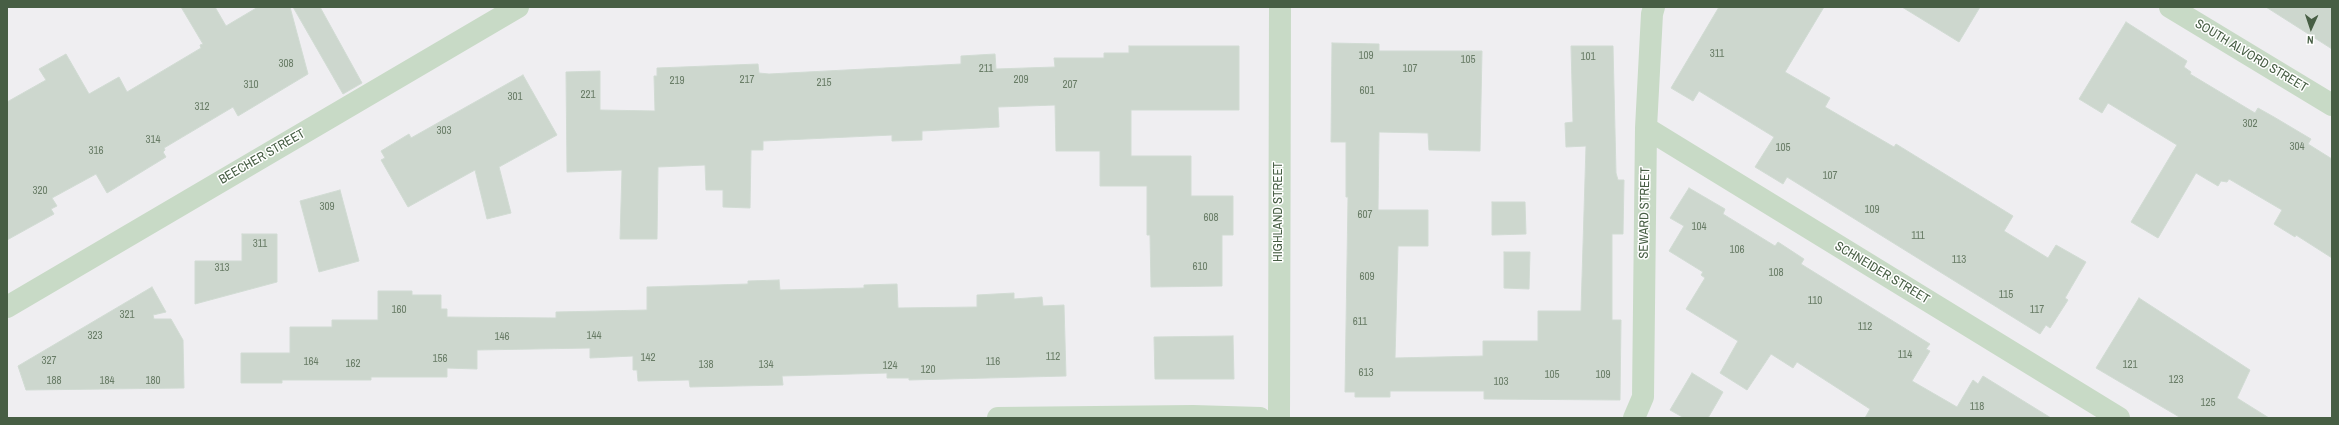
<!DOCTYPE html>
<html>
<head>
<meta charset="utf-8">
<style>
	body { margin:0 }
	#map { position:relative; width:2339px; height:425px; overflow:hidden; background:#efeef1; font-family:"Archivo Narrow",sans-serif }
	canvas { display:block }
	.frame { position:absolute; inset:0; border:8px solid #475e44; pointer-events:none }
	.north { position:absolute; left:2291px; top:8px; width:40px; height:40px; -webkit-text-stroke:3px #fff; paint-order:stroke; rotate:183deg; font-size:11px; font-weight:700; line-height:16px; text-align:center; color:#475e44 }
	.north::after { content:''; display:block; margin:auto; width:14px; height:18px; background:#475e44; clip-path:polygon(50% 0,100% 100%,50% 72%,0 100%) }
</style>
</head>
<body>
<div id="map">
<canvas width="2339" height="425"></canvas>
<div class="frame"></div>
<div class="north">N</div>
</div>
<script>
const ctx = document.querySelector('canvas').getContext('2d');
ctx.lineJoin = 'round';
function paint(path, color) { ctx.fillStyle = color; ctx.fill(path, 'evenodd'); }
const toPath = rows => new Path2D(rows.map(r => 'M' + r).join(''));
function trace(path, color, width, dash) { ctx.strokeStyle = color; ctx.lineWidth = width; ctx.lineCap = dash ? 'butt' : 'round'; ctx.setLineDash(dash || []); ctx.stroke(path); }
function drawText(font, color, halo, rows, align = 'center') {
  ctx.font = font + ' "Archivo Narrow",sans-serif'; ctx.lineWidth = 3; ctx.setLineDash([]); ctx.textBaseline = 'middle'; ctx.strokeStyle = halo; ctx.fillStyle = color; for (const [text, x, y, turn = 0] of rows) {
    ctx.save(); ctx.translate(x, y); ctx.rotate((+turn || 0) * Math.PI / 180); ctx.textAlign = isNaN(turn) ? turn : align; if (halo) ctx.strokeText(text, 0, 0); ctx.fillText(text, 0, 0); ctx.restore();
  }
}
const building = toPath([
	[181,7,215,7,226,26,258,7,290,7,308,74,238,116,233,107,164,148,165,150,163,152,166,157,107,193,96,174,52,198,57,206,51,209,54,214,7,240,7,102,46,80,39,69,66,54,89,94,119,77,127,92,201,48,200,45,203,44,181,7],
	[293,7,320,7,362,83,343,94,293,7],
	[1719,7,1824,7,1785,72,1830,98,1825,107,1894,147,1896,144,2013,216,2004,231,2048,258,2056,245,2086,262,2065,298,2068,300,2050,328,2046,325,2040,334,1787,177,1783,184,1755,167,1774,137,1699,91,1693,101,1671,88,1719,7],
	[1902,7,1980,7,1959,42,1902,7],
	[2266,7,2332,7,2332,49,2266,7],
	[2126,22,2187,61,2184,67,2191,72,2190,74,2255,113,2258,108,2274,117,2311,139,2308,144,2332,159,2332,258,2296,235,2295,237,2274,224,2282,210,2229,179,2227,182,2221,181,2218,186,2196,173,2158,238,2131,222,2177,145,2108,103,2102,113,2079,99,2126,22],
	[1332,43,1379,44,1379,51,1482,51,1480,151,1429,150,1428,133,1379,132,1378,210,1428,210,1428,246,1398,246,1395,358,1483,356,1483,341,1538,341,1538,311,1581,311,1586,146,1566,147,1565,123,1573,122,1571,46,1613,46,1616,173,1618,180,1624,180,1623,234,1612,234,1612,320,1621,320,1620,400,1484,399,1484,391,1390,391,1390,397,1355,397,1355,392,1345,392,1348,197,1346,197,1346,142,1331,142,1332,43],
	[1129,46,1239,46,1239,110,1131,110,1131,156,1191,156,1191,196,1233,196,1233,235,1222,235,1222,286,1151,287,1150,235,1147,235,1147,186,1100,186,1100,151,1056,151,1055,105,998,107,999,127,922,131,922,140,892,141,892,135,763,141,763,150,751,150,750,208,723,207,723,190,706,190,705,165,658,167,657,239,620,239,622,170,567,172,566,72,600,71,600,110,655,111,654,76,657,76,657,68,758,64,759,73,769,74,961,64,961,56,995,54,996,69,1055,67,1054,58,1104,58,1104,53,1129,53,1129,46],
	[523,75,557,135,499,167,511,213,487,219,475,170,408,207,381,160,385,158,381,151,409,134,411,138,523,75],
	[1689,188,1725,209,1723,214,1775,246,1778,242,1804,259,1801,264,1930,344,1926,349,1930,351,1912,381,1957,407,1973,380,1978,384,1983,376,2051,418,1865,418,1870,409,1797,362,1793,368,1771,354,1747,390,1720,373,1738,341,1686,309,1705,278,1701,275,1703,272,1669,251,1684,226,1670,218,1689,188],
	[340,190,359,261,319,272,300,201,340,190],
	[1492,202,1525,202,1526,234,1492,235,1492,202],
	[242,234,277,234,277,282,195,304,195,261,242,261,242,234],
	[1504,252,1530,252,1529,289,1504,288,1504,252],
	[779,280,780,290,864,288,864,285,897,284,898,308,977,307,977,295,1014,293,1014,299,1042,297,1043,306,1064,305,1066,376,909,380,909,378,887,378,887,373,782,376,783,385,690,387,689,380,638,381,637,370,633,370,633,356,590,358,590,348,477,350,477,369,447,368,447,377,371,377,371,380,282,380,282,383,241,383,241,353,290,353,290,327,332,327,332,320,378,320,378,291,412,291,412,295,441,295,441,309,447,309,447,317,556,318,556,312,647,310,647,287,748,284,748,281,779,280],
	[152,287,166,312,153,315,154,319,171,319,183,340,184,388,26,390,18,366,152,287],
	[2139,298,2250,370,2237,398,2269,418,2181,418,2096,368,2139,298],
	[1233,336,1234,379,1155,379,1154,337,1233,336],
	[1692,373,1723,392,1708,418,1684,418,1670,410,1692,373]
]);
paint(building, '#cdd7ce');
trace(building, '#d1dbd3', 1);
trace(toPath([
	[2170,7,2332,105],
	[1646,128,2119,418],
	[7,307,518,7],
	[998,418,1193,416,1260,418],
	[1279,418,1280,7],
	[1634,418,1643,397,1646,128,1652,14,1654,7]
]), '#c8dac6', 22);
drawText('11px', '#687c66', null, [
	["311",1717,54],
	["109",1366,56],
	["101",1588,57],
	["105",1468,60],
	["308",286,64],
	["211",986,69],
	["107",1410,69],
	["217",747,80],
	["209",1021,80],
	["219",677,81],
	["215",824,83],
	["310",251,85],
	["207",1070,85],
	["601",1367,91],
	["221",588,95],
	["301",515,97],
	["312",202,107],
	["302",2250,124],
	["303",444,131],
	["314",153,140],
	["304",2297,147],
	["105",1783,148],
	["316",96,151],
	["107",1830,176],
	["320",40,191],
	["309",327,207],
	["109",1872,210],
	["607",1365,215],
	["608",1211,218],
	["104",1699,227],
	["111",1918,236],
	["311",260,244],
	["106",1737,250],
	["113",1959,260],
	["610",1200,267],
	["313",222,268],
	["108",1776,273],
	["609",1367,277],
	["115",2006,295],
	["110",1815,301],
	["160",399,310],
	["117",2037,310],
	["321",127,315],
	["611",1360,322],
	["112",1865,327],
	["323",95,336],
	["144",594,336],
	["146",502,337],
	["114",1905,355],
	["112",1053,357],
	["142",648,358],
	["156",440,359],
	["327",49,361],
	["164",311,362],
	["116",993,362],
	["162",353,364],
	["138",706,365],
	["134",766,365],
	["121",2130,365],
	["124",890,366],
	["120",928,370],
	["613",1366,373],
	["105",1552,375],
	["109",1603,375],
	["123",2176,380],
	["188",54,381],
	["184",107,381],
	["180",153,381],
	["103",1501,382],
	["125",2208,403],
	["118",1977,407]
]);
drawText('13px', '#475e44', '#fff', [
	["SOUTH ALVORD STREET",2251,56,31],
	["BEECHER STREET",262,157,-30],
	["HIGHLAND STREET",1279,212,-90],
	["SEWARD STREET",1645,213,-89],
	["SCHNEIDER STREET",1882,273,31]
]);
</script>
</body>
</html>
